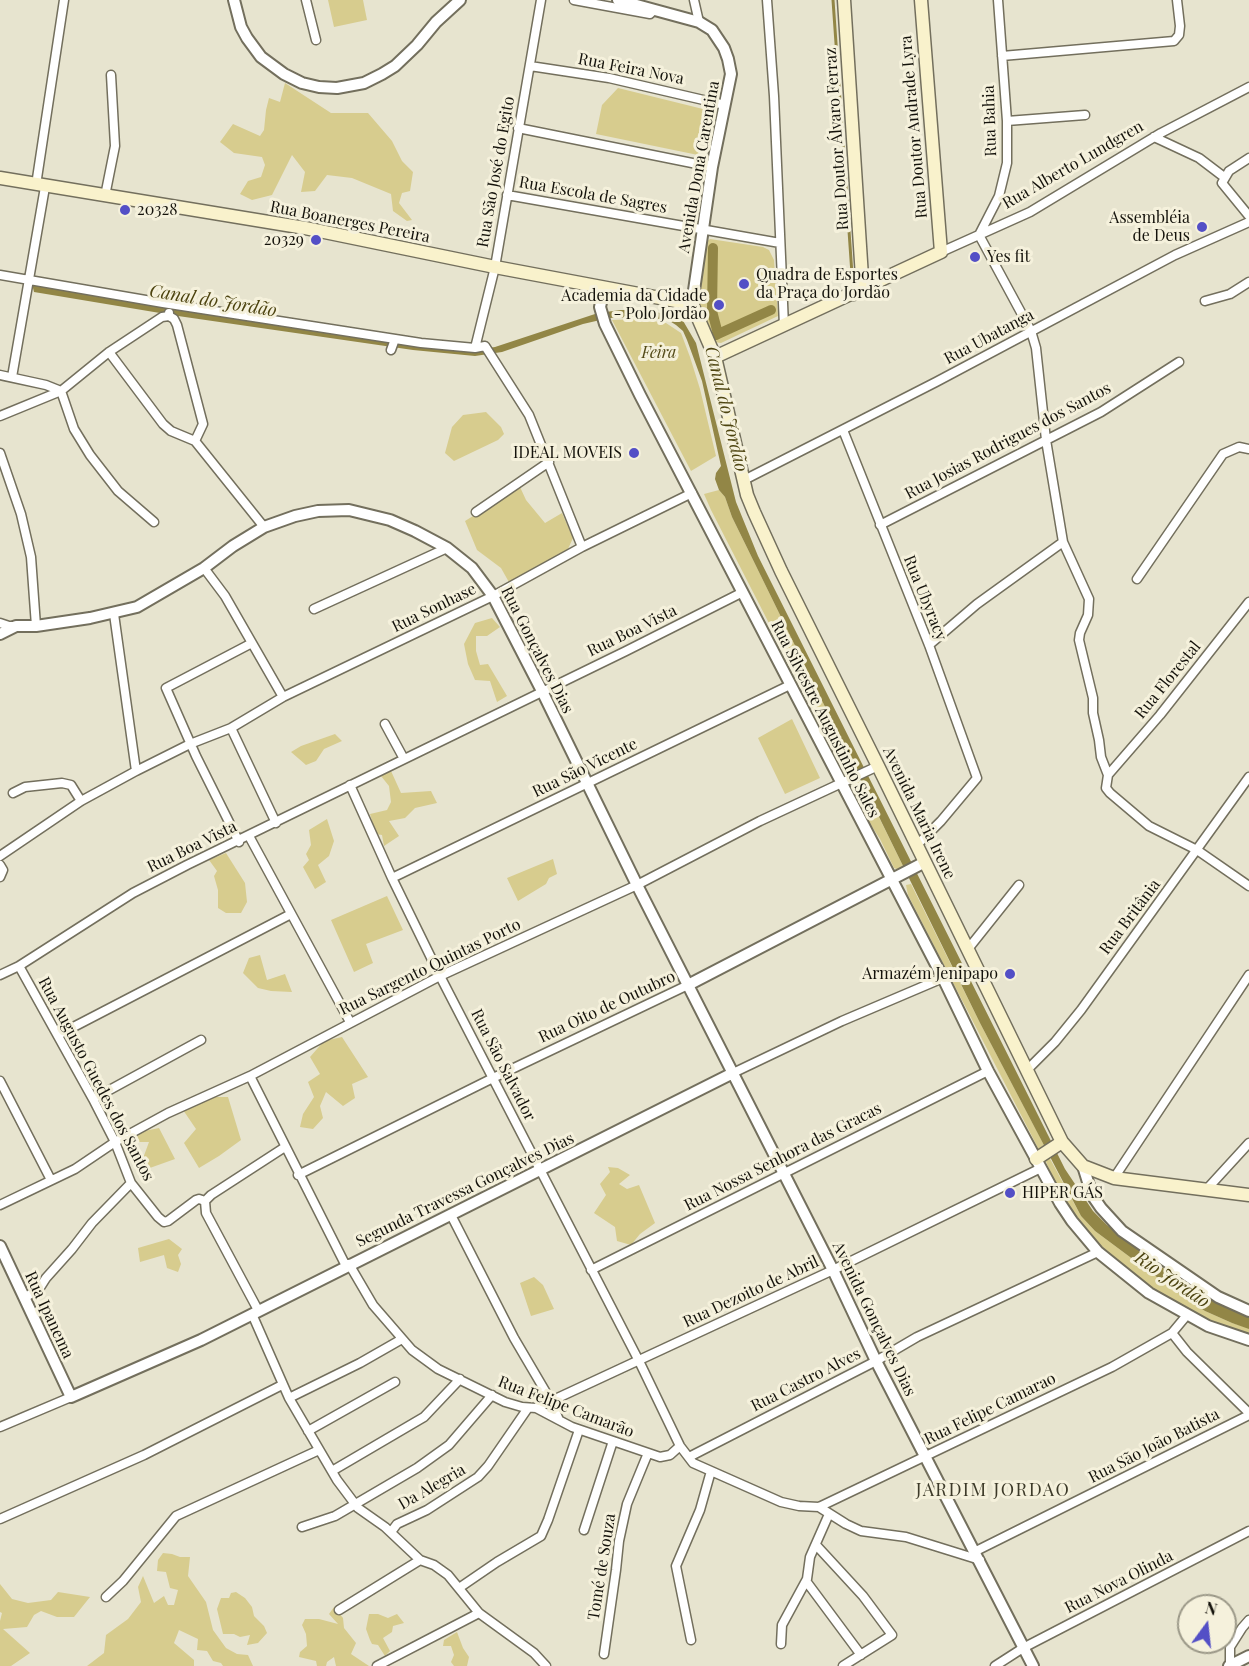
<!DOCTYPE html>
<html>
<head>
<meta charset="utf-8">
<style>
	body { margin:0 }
	#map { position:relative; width:1249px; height:1666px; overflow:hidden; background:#e7e4cf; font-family:"Playfair Display",serif }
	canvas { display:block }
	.north { position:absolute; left:1177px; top:1594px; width:60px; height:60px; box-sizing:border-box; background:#f5f1dc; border:2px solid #9b9888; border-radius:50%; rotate:15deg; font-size:16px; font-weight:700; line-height:24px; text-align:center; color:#14120b }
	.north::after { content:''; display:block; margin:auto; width:21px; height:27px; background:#534fc6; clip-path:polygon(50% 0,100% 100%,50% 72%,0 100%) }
</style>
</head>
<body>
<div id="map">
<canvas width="1249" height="1666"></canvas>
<div class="north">N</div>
</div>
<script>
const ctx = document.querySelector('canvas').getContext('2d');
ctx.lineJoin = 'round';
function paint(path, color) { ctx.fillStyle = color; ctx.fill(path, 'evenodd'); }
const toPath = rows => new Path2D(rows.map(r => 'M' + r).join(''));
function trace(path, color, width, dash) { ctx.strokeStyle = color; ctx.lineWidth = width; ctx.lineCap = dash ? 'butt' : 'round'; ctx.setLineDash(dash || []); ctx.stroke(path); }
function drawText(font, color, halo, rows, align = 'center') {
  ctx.font = font + ' "Playfair Display",serif'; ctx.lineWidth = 6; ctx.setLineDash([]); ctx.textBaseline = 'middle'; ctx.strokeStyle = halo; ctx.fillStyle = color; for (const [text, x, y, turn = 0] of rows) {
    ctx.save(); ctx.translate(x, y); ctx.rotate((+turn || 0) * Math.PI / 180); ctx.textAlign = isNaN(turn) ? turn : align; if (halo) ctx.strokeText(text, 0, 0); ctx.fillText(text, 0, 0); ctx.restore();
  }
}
paint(toPath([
	[328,0,363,0,367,20,334,27],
	[285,83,331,113,368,113,392,141,402,161,413,172,410,191,402,193,399,203,412,220,407,221,393,211,391,194,352,178,327,175,315,191,301,192,305,172,292,155,272,195,252,200,240,194,248,181,261,177,265,165,262,157,234,153,220,142,233,124,260,136,264,130,266,110,269,98,280,102],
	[618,88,707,110,698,155,596,134,602,105],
	[710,239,763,247,769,250,774,260,778,316,721,343,714,342,697,303,706,242],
	[638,319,666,323,681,333,690,357,700,389,716,456,691,471,612,320],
	[486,412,501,427,504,434,498,440,454,461,445,453,452,427,463,415],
	[520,487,526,500,545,523,562,513,573,538,568,549,510,584,501,568,477,550,465,521],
	[719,490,725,497,732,517,855,768,845,769,838,758,711,510,704,494],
	[492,618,500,627,487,636,476,636,476,651,480,665,488,664,507,696,497,702,490,681,475,680,468,664,464,644,475,623],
	[792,719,820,778,785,794,758,738],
	[335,734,342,741,324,749,316,761,306,765,291,752,301,746],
	[391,771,401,793,431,791,437,803,415,808,405,818,389,821,399,836,384,846,382,835,376,834,370,814,387,810,391,802,389,786,381,776],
	[861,781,904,868,899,870,894,868,880,839,865,816,856,795,855,783],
	[327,819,334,841,329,856,318,865,326,882,315,889,303,867,309,860,306,854,311,845,309,830],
	[226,853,245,883,247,902,241,913,226,913,218,908,218,890,214,876,217,871,209,860],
	[553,859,557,874,549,878,546,884,518,901,507,878],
	[911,884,980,1023,1045,1147,1039,1150,908,895,906,885],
	[387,896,403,930,366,944,373,963,354,972,331,920],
	[260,955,267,980,285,974,292,992,271,991,258,988,243,973,249,958],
	[342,1037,368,1077,352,1084,355,1098,343,1106,326,1092,320,1106,323,1118,313,1129,300,1127,303,1114,314,1097,308,1082,320,1074,310,1057,324,1041],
	[215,1097,228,1097,241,1140,219,1156,199,1168,184,1143,196,1129,181,1107],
	[159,1128,175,1159,147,1169,142,1161,149,1142,137,1142,130,1134],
	[1048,1155,1081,1216,1095,1231,1185,1298,1205,1311,1232,1323,1249,1328,1249,1333,1223,1326,1173,1302,1128,1271,1091,1236,1077,1218,1062,1195,1050,1171,1044,1157],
	[608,1167,618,1168,630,1175,619,1184,627,1189,639,1185,655,1223,640,1234,631,1245,617,1241,615,1227,594,1213,606,1195,600,1184,610,1172],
	[169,1239,182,1249,178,1255,181,1264,178,1272,167,1268,164,1255,140,1262,138,1248],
	[534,1277,543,1285,554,1309,531,1316,520,1283],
	[163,1553,172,1554,180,1557,190,1557,188,1576,206,1602,213,1630,226,1648,237,1654,248,1655,253,1666,223,1666,221,1663,213,1661,207,1651,197,1650,198,1639,179,1630,174,1643,194,1660,194,1666,87,1666,104,1653,106,1635,128,1619,141,1602,138,1587,143,1576,154,1603,164,1596,168,1605,174,1605,178,1590,170,1588,166,1572,157,1571,158,1560],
	[0,1584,12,1599,28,1603,51,1600,58,1592,90,1597,74,1617,57,1617,41,1611,34,1615,27,1627,3,1629,30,1653,11,1666,0,1666,0,1621,2,1613,0,1612],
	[236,1592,245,1598,252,1607,254,1616,264,1626,267,1633,258,1643,247,1645,250,1635,240,1637,234,1634,223,1634,217,1609,221,1598,229,1598,231,1593],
	[334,1607,343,1618,344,1628,356,1643,351,1654,369,1666,336,1666,334,1657,327,1662,326,1666,317,1666,316,1661,299,1657,300,1652,307,1646,306,1634,302,1625,305,1619,319,1619,338,1624,329,1614],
	[369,1614,378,1614,388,1618,397,1614,404,1623,393,1626,392,1632,383,1638,390,1651,385,1656,378,1645,372,1644,370,1640,366,1629],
	[457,1632,463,1648,469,1657,467,1666,454,1666,451,1662,454,1655,451,1646,443,1646,444,1640]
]), '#d7cc8e');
paint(toPath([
	[32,284,482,349,495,347,598,313,621,310,642,310,673,315,682,319,696,343,736,502,758,556,1065,1169,1093,1211,1107,1225,1160,1266,1207,1298,1249,1317,1249,1329,1232,1323,1205,1311,1185,1298,1095,1231,1081,1216,980,1023,732,517,725,497,719,490,715,479,716,473,721,466,702,381,687,340,683,331,676,325,668,320,646,317,609,318,583,324,502,352,475,356,413,350,178,316,34,292]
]), '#928646');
trace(toPath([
	[833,0,852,274]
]), '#928646', 3);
trace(toPath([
	[713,248,712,311,718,334,716,335],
	[718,334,771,310]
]), '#928646', 10);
const minor = toPath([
	[306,0,316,40],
	[574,0,650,14,654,10],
	[694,0,699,22],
	[767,0,774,96,784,326],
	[998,0,1007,121,1007,163,999,196,979,235,1031,331,1036,348,1046,440,1063,542,1089,599,1088,615,1080,633,1079,640,1093,698,1093,713,1099,740,1101,757,1108,775,1106,788,1110,793,1149,826,1197,850,1249,886],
	[1002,56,1174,41,1179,35,1180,26,1177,0],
	[530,66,609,78,725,105],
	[1007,121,1085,115],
	[518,128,712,167],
	[1154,137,1199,158,1224,177],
	[1249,158,1229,171,1222,183,1249,216],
	[36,185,64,0],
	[507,195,780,243],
	[105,196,115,146,111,75],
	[941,252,1030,212,1161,133,1249,87],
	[0,275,163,303,421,343,475,348,485,346,529,415,582,547],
	[1205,301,1230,294,1249,282],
	[169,313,169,316,174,319,177,325,203,424,195,441],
	[475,348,495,267,541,0],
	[391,350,395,339],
	[109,352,163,424,171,431,195,441,264,527],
	[0,375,46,385,61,391,74,429,90,455,118,491,154,522],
	[12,377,45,187],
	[0,416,61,391,109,352,162,317,169,316],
	[843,430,929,645,977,778,941,821,917,845],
	[0,453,21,514,31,557,36,626],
	[744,480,936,382,1175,255,1249,222],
	[476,512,549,462],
	[880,525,1101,412,1179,362],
	[204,568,225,596,283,697],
	[1137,579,1223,454,1239,447,1249,449],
	[314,609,447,548],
	[114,614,136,771],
	[0,623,9,626,16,626],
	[929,645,977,604,1063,542],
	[385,724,404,759],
	[231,728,276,823],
	[1108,775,1160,715,1249,602],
	[350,785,392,878,440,976,639,1361,680,1446,693,1463,781,1502,799,1506,819,1507,1112,1367,1172,1333,1187,1315],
	[13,793,25,787,62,783,71,785,81,801],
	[249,836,350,1022],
	[239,842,196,756,166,688,252,643],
	[0,856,81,801,136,771,190,744,231,728,283,697,493,596,582,547,692,493],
	[0,865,3,870,0,877],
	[392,878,790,685],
	[968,949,1019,885],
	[19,966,93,1099,115,1142,131,1183,158,1217,164,1222,168,1221,196,1200,199,1199,205,1201],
	[0,975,19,966,133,893,187,865,626,651,743,592],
	[58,1035,291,914],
	[1028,1069,1055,1042,1081,1010,1249,777],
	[733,1073,842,1021,943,978],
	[250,1076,346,1266],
	[0,1081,51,1180],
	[93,1099,201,1040],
	[298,1175,493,1078,688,985],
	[1114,1178,1249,975],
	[1206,1190,1249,1143],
	[205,1201,206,1213,258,1310],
	[205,1201,211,1195,285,1147],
	[0,1205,75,1169,115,1142,168,1113,250,1076,440,976,637,885,760,821,878,766],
	[451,1215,514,1338,551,1401,559,1420],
	[349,1264,373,1305,412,1350,438,1369,505,1402,522,1407,536,1408,572,1427,660,1457,670,1455,680,1446],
	[591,1270,988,1071],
	[24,1298,39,1289,46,1278,72,1249,92,1223,131,1183],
	[252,1314,289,1398,337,1480,358,1508,385,1527,420,1560,434,1565,448,1575,479,1613,534,1653,546,1666],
	[1172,1333,1187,1352,1249,1413],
	[289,1398,360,1363,402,1339],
	[536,1408,833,1270,1041,1168],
	[0,1427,71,1397],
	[308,1431,395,1382],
	[689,1457,876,1361,917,1337,1098,1252],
	[332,1471,424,1417,460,1379],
	[819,1507,846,1524,861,1531,906,1537,980,1560],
	[0,1519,144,1455,282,1385],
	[302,1527,335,1516,417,1468,449,1445,492,1395],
	[584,1530,613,1441],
	[391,1532,397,1524,427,1510,478,1477,488,1466,528,1408],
	[816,1545,863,1596,892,1635,843,1666],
	[976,1551,1249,1415],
	[806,1581,861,1655],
	[459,1588,497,1562,541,1536,548,1520,579,1430],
	[106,1597,123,1581,176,1516,319,1450],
	[339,1610,420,1560],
	[691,1640,676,1566,700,1510,711,1471],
	[781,1644,782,1625,807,1579,810,1557,829,1514],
	[604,1654,616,1570,619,1541,627,1504,648,1453],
	[377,1666,479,1613],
	[995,1666,1023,1648,1249,1531],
	[1230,1666,1230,1647,1242,1628,1249,1620]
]);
const tertiary = toPath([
	[234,0,241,27,247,38,261,57,284,74,302,83,319,87,337,88,364,83,382,74,395,66,417,45,436,22,460,0],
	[618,0,699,22,712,30,724,48,728,59,731,74,712,167,692,304],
	[604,289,600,307,605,324,640,395,943,978,988,1071,1060,1203,1072,1221,1098,1252,1149,1293,1208,1326,1249,1340],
	[0,634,16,626,36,626,90,618,137,607,204,568,233,546,264,527,295,516,318,511,349,510,390,520,415,531,447,548,472,568,493,596,542,691,637,885,833,1270,876,1361,1033,1666],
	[688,985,925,862],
	[1083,1166,1092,1195,1101,1208,1122,1231,1218,1297,1249,1311],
	[0,1246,71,1397,201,1340,733,1073],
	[1229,1666,1249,1656]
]);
const secondary = toPath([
	[844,0,862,277,854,294],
	[0,178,305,228,495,267,692,304,715,357,747,495,754,512,781,571,878,766,1062,1142,1083,1166,1114,1178,1249,1195],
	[715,357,941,252,921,0],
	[1036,1159,1062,1142]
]);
trace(minor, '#736f5d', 11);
trace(tertiary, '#736f5d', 14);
trace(secondary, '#736f5d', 15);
trace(minor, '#fff', 8);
trace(tertiary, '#fff', 10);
trace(secondary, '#f9f2cc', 12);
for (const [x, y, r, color] of [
	[125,210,6,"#534fc6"],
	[1202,227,6,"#534fc6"],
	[316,240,6,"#534fc6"],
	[975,257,6,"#534fc6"],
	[744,284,6,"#534fc6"],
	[719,305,6,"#534fc6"],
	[634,453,6,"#534fc6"],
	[1010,974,6,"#534fc6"],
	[1010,1193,6,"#534fc6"]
]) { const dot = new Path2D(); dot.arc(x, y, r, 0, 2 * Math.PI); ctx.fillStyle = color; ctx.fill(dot); trace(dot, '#f5f1dc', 2); }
drawText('16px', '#14120b', '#f5f1dc', [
	["Rua Feira Nova",631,69,11],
	["Rua Bahia",990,121,-92],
	["Rua Doutor Andrade Lyra",914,127,-95],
	["Rua Doutor Álvaro Ferraz",837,139,-94],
	["Rua Alberto Lundgren",1073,165,-30],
	["Avenida Dona Carentina",699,167,-80],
	["Rua São José do Egito",496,172,-80],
	["Rua Escola de Sagres",593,195,10],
	["Rua Boanerges Pereira",350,222,11],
	["Rua Ubatanga",989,337,-28],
	["Rua Josias Rodrigues dos Santos",1008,441,-28],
	["Rua Ubyracy",925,598,68],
	["Rua Sonhase",434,608,-26],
	["Rua Boa Vista",632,631,-26],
	["Rua Gonçalves Dias",537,650,63],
	["Rua Florestal",1168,680,-51],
	["Rua Silvestre Augustinho Sales",825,719,63],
	["Rua São Vicente",585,768,-26],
	["Avenida Maria Irene",919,813,64],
	["Rua Boa Vista",192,847,-26],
	["Rua Britânia",1130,917,-53],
	["Rua Sargento Quintas Porto",430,967,-26],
	["Rua Oito de Outubro",607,1007,-25],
	["Rua São Salvador",503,1065,63],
	["Rua Augusto Guedes dos Santos",96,1079,62],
	["Rua Nossa Senhora das Gracas",783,1157,-27],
	["Segunda Travessa Gonçalves Dias",465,1190,-26],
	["Rua Dezoito de Abril",751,1292,-25],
	["Rua Ipanema",49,1315,65],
	["Avenida Gonçalves Dias",874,1319,64],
	["Rua Castro Alves",806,1380,-27],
	["Rua Felipe Camarão",566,1407,21],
	["Rua Felipe Camarao",990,1409,-26],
	["Rua São João Batista",1154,1446,-27],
	["Da Alegria",432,1487,-30],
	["Tomé de Souza",602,1567,-81],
	["Rua Nova Olinda",1119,1582,-27]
]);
drawText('16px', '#14120b', '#f5f1dc', [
	["20328",137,210,"left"],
	["Assembléia",1190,218],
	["de Deus",1190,236],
	["20329",304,240],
	["Yes fit",987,257,"left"],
	["Quadra de Esportes",756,275,"left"],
	["da Praça do Jordão",756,293,"left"],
	["Academia da Cidade",707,296],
	["- Polo Jordão",707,314],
	["IDEAL MOVEIS",622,453],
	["Armazém Jenipapo",998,974],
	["HIPER GÁS",1022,1193,"left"]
], 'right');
drawText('italic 16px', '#524917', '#f5f1dc', [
	["Feira",659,353]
]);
drawText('italic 18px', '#4d4410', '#f5f1dc', [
	["Canal do Jordão",213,301,9],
	["Canal do Jordão",726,409,76],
	["Rio Jordão",1172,1280,34]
]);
ctx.letterSpacing = '1.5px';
drawText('18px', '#3d3a29', '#f5f1dc', [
	["JARDIM JORDAO",993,1490]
]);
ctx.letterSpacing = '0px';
</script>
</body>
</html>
